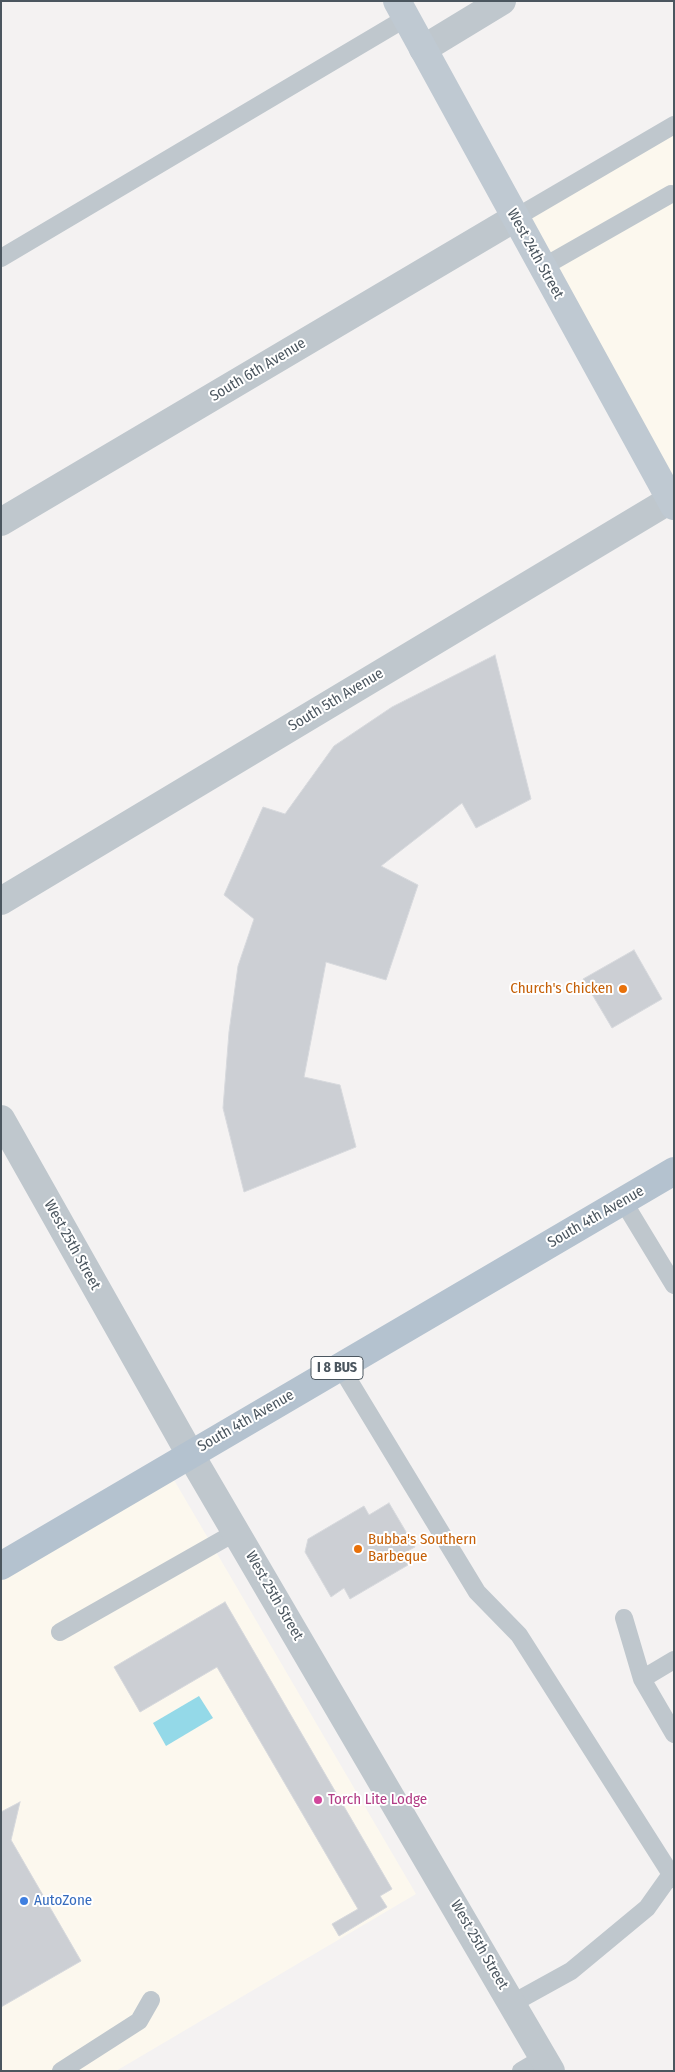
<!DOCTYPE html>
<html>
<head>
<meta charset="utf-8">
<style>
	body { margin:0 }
	#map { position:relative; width:675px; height:2072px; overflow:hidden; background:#f4f2f2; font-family:"Fira Sans Condensed",sans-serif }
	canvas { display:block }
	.frame { position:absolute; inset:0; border:2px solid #4b565f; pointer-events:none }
</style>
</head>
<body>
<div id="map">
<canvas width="675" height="2072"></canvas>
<div class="frame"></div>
</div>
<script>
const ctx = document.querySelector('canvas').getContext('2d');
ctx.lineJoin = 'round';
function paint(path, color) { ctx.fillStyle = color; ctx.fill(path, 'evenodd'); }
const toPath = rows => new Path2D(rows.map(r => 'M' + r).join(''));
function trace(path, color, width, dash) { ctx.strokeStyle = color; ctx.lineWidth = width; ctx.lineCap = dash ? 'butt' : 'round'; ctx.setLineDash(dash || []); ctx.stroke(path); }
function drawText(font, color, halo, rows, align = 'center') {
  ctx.font = font + ' "Fira Sans Condensed",sans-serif'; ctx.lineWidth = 4; ctx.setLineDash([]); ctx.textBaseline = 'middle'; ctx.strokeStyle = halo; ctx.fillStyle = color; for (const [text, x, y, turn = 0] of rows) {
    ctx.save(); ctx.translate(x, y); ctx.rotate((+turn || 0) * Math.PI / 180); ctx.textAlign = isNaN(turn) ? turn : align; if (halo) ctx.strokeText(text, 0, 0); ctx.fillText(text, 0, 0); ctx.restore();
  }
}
paint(toPath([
	[674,125,674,499,515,218],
	[167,1468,416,1894,116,2071,1,2071,1,1567]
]), '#fcf8ee');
paint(toPath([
	[199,1696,213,1718,166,1746,153,1723]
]), '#94d9e8');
const building = toPath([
	[495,655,531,799,476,828,462,803,381,866,418,885,386,980,326,962,304,1077,340,1085,356,1147,244,1192,223,1108,229,1032,238,966,254,919,224,895,263,807,285,814,334,746,392,707,495,655],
	[634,950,662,999,612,1028,583,979,634,950],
	[389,1503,415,1547,402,1554,408,1565,350,1599,344,1588,331,1597,305,1552,308,1539,364,1506,369,1515,389,1503],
	[225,1602,392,1889,380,1896,387,1907,339,1936,332,1924,358,1909,217,1667,140,1712,114,1667,225,1602],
	[20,1802,11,1840,81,1961,1,2007,1,1812,20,1802]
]);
paint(building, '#cccfd4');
trace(building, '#d7d9dd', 1);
trace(toPath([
	[515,218,674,125],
	[1,258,406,18],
	[543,267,671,194],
	[623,1201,674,1285],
	[340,1366,477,1592,519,1635,674,1879],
	[624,1618,642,1679,674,1734],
	[60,1632,236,1532],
	[642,1679,674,1660],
	[513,2003,571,1971,647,1908,674,1870],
	[61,2071,139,2021,151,2000],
	[521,2071,543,2058]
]), '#bfc7cd', 18);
trace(toPath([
	[423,49,502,1],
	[1,522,515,218],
	[1,901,670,500],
	[1,1119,190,1454,551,2071]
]), '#bfc7cd', 28);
trace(toPath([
	[397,1,674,506]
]), '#bfc9d2', 28);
trace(toPath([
	[1,1566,674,1171]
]), '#b4c2cf', 28);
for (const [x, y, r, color] of [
	[623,989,5,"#e8710a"],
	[358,1549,5,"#e8710a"],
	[318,1800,5,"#d1479c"],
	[24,1901,5,"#3f7fe0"]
]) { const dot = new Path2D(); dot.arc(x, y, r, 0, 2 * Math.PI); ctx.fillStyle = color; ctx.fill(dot); trace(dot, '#fff', 2); }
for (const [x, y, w] of [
	[337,1368,52]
]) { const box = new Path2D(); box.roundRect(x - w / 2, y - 11.5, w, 23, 4); ctx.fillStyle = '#fff'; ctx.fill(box); trace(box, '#4b565f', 1); }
drawText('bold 14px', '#4b565f', null, [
	["I 8 BUS",337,1368]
]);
drawText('15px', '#4b565f', '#fff', [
	["West 24th Street",535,254,61],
	["South 6th Avenue",258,370,-31],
	["South 5th Avenue",336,700,-31],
	["South 4th Avenue",596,1217,-30],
	["West 25th Street",72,1245,61],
	["South 4th Avenue",246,1421,-30],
	["West 25th Street",274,1596,60],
	["West 25th Street",479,1945,60]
]);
drawText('15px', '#c56008', '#fff', [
	["Church's Chicken",613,989],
	["Bubba's Southern",368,1540,"left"],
	["Barbeque",368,1557,"left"]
], 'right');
drawText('15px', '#b23c85', '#fff', [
	["Torch Lite Lodge",328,1800]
], 'left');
drawText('15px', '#366cbe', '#fff', [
	["AutoZone",34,1901]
], 'left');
</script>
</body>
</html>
